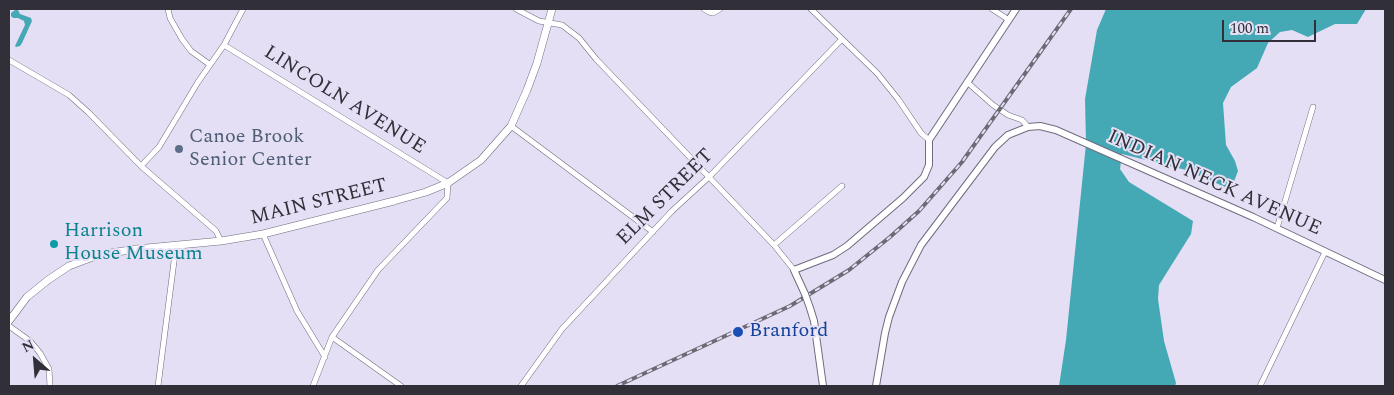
<!DOCTYPE html>
<html>
<head>
<meta charset="utf-8">
<style>
	body { margin:0 }
	#map { position:relative; width:1394px; height:395px; overflow:hidden; background:#e4dff4; font-family:Spectral,serif }
	canvas { display:block }
	.frame { position:absolute; inset:0; border:10px solid #312f37; pointer-events:none }
	.north { position:absolute; left:10px; top:335px; width:50px; height:50px; -webkit-text-stroke:4px #e4dff4; paint-order:stroke; rotate:333deg; font-size:14px; font-weight:700; line-height:20px; text-align:center; color:#312f37 }
	.north::after { content:''; display:block; margin:auto; width:18px; height:22px; background:#312f37; clip-path:polygon(50% 0,100% 100%,50% 72%,0 100%) }
	.scale { position:absolute; left:1222px; top:20px; width:94px; height:22px; box-sizing:border-box; border:2px solid #312f37; border-top:0; padding-left:6px; font-size:15px; line-height:18px; white-space:nowrap; color:#312f37; -webkit-text-stroke:4px #e4dff4; paint-order:stroke }
</style>
</head>
<body>
<div id="map">
<canvas width="1394" height="395"></canvas>
<div class="frame"></div>
<div class="north">N</div>
<div class="scale">100 m</div>
</div>
<script>
const ctx = document.querySelector('canvas').getContext('2d');
ctx.lineJoin = 'round';
function paint(path, color) { ctx.fillStyle = color; ctx.fill(path, 'evenodd'); }
const toPath = rows => new Path2D(rows.map(r => 'M' + r).join(''));
function trace(path, color, width, dash) { ctx.strokeStyle = color; ctx.lineWidth = width; ctx.lineCap = dash ? 'butt' : 'round'; ctx.setLineDash(dash || []); ctx.stroke(path); }
function drawText(font, color, halo, rows, align = 'center') {
  ctx.font = font + ' Spectral,serif'; ctx.lineWidth = 4; ctx.setLineDash([]); ctx.textBaseline = 'middle'; ctx.strokeStyle = halo; ctx.fillStyle = color; for (const [text, x, y, turn = 0] of rows) {
    ctx.save(); ctx.translate(x, y); ctx.rotate((+turn || 0) * Math.PI / 180); ctx.textAlign = isNaN(turn) ? turn : align; if (halo) ctx.strokeText(text, 0, 0); ctx.fillText(text, 0, 0); ctx.restore();
  }
}
paint(toPath([
	[1106,9,1366,9,1357,24,1335,24,1308,37,1292,30,1280,32,1268,43,1257,68,1231,87,1223,103,1226,145,1235,161,1238,171,1233,184,1225,187,1186,170,1122,154,1120,169,1129,182,1193,221,1191,234,1159,285,1158,299,1164,341,1176,383,1175,386,1059,386,1066,340,1086,144,1085,99,1097,30],
	[15,10,18,10,20,14,31,18,32,21,22,43,20,46,16,47,15,46,25,25,24,21,18,18,13,18,11,16,11,13]
]), '#45a8b5');
const minor = toPath([
	[168,9,170,18,182,39,191,51,209,64],
	[516,9,539,21,562,25,579,38,596,59,774,245,794,270],
	[704,9,709,12,713,13,720,9],
	[811,9,877,73,898,99,921,133,929,140],
	[992,9,1009,20],
	[224,45,448,183,447,198,378,270,332,337,313,386],
	[9,60,69,95,88,112,141,166,216,231,221,241],
	[967,82,993,105,1008,115,1022,120,1028,127],
	[511,126,653,232],
	[141,166,159,147,198,82,224,45,243,9],
	[1277,228,1313,107],
	[263,234,297,311,325,357],
	[774,245,842,186],
	[9,326,30,341,40,353,49,369,50,386],
	[332,337,401,386],
	[158,386,176,246],
	[521,386,562,329,672,211,709,177,842,39],
	[1260,386,1325,252]
]);
const tertiary = toPath([
	[805,294,794,270,833,255,847,246,903,198,924,177,929,165,929,140,1016,9],
	[810,308,814,321,823,386],
	[876,386,885,333,889,317,902,282,921,245,995,147,1008,135,1028,127,1040,126,1056,130,1253,217,1385,280]
]);
const secondary = toPath([
	[9,321,27,297,48,280,69,266,98,255,136,249,221,241,263,234,394,201,426,192,448,183,481,160,511,126,527,90,537,63,552,9]
]);
trace(minor, '#706b7e', 6);
trace(tertiary, '#706b7e', 8);
trace(secondary, '#706b7e', 8);
trace(minor, '#fff', 5);
trace(tertiary, '#fff', 6);
trace(secondary, '#fff', 7);
const rail = toPath([
	[617,386,790,306,849,270,890,237,919,211,962,162,1071,9]
]);
trace(rail, '#6d6a76', 4);
trace(rail, '#e4dff4', 2, [5.5]);
const tertiaryBridge = toPath([
	[805,294,810,308]
]);
trace(tertiaryBridge, '#706b7e', 8, []);
trace(tertiaryBridge, '#fff', 6);
for (const [x, y, r, color] of [
	[179,149,5,"#5c6f8a"],
	[54,244,5,"#0f9aa8"],
	[738,332,6,"#1a4fb4"]
]) { const dot = new Path2D(); dot.arc(x, y, r, 0, 2 * Math.PI); ctx.fillStyle = color; ctx.fill(dot); trace(dot, '#e4dff4', 2); }
drawText('20px', '#312f37', '#e4dff4', [
	["LINCOLN AVENUE",344,101,32],
	["INDIAN NECK AVENUE",1214,184,24],
	["ELM STREET",666,198,-45],
	["MAIN STREET",319,203,-14]
]);
drawText('20px', '#4e5e75', '#e4dff4', [
	["Canoe Brook",189,138],
	["Senior Center",189,161]
], 'left');
drawText('20px', '#0d838f', '#e4dff4', [
	["Harrison",64,232],
	["House Museum",64,255]
], 'left');
drawText('20px', '#164399', '#e4dff4', [
	["Branford",749,332]
], 'left');
</script>
</body>
</html>
